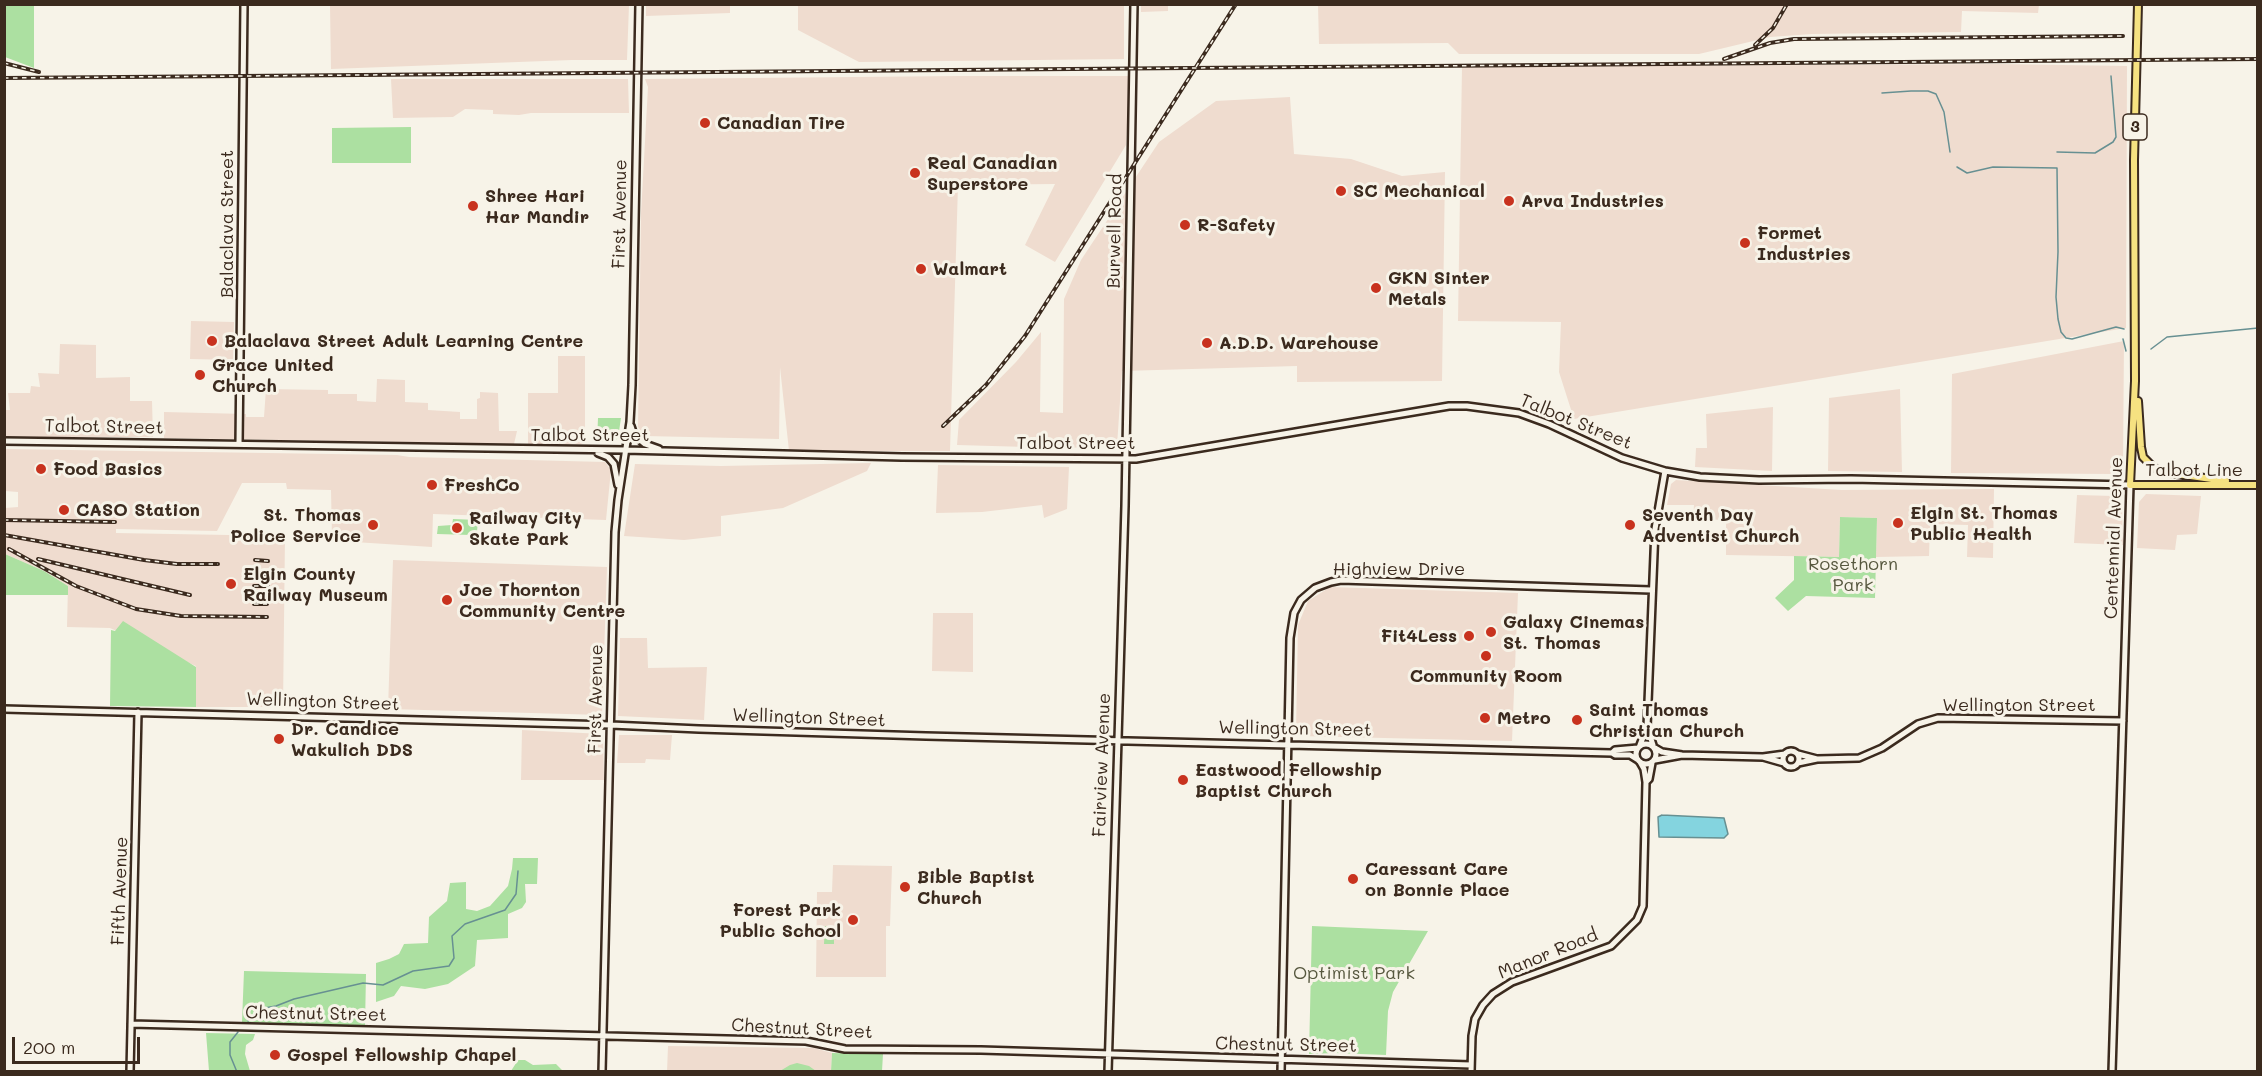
<!DOCTYPE html>
<html>
<head>
<meta charset="utf-8">
<style>
	body { margin:0 }
	#map { position:relative; width:2262px; height:1076px; overflow:hidden; background:#f7f3e8; font-family:Mali,sans-serif }
	canvas { display:block }
	.frame { position:absolute; inset:0; border:6px solid #3b2a1e; pointer-events:none }
	.scale { position:absolute; left:12px; top:1037px; width:128px; height:27px; box-sizing:border-box; border:3px solid #3b2a1e; border-top:0; padding-left:8px; font-size:18px; line-height:21px; white-space:nowrap; color:#3b2a1e; -webkit-text-stroke:4px #f7f3e8; paint-order:stroke }
</style>
</head>
<body>
<div id="map">
<canvas width="2262" height="1076"></canvas>
<div class="frame"></div>
<div class="scale">200 m</div>
</div>
<script>
const ctx = document.querySelector('canvas').getContext('2d');
ctx.lineJoin = 'round';
function paint(path, color) { ctx.fillStyle = color; ctx.fill(path, 'evenodd'); }
const toPath = rows => new Path2D(rows.map(r => 'M' + r).join(''));
function trace(path, color, width, dash) { ctx.strokeStyle = color; ctx.lineWidth = width; ctx.lineCap = dash ? 'butt' : 'round'; ctx.setLineDash(dash || []); ctx.stroke(path); }
function drawText(font, color, halo, rows, align = 'center') {
  ctx.font = font + ' Mali,sans-serif'; ctx.lineWidth = 6; ctx.setLineDash([]); ctx.textBaseline = 'middle'; ctx.strokeStyle = halo; ctx.fillStyle = color; for (const [text, x, y, turn = 0] of rows) {
    ctx.save(); ctx.translate(x, y); ctx.rotate((+turn || 0) * Math.PI / 180); ctx.textAlign = isNaN(turn) ? turn : align; if (halo) ctx.strokeText(text, 0, 0); ctx.fillText(text, 0, 0); ctx.restore();
  }
}
paint(toPath([
	[330,5,629,5,627,60,572,60,331,69],
	[646,5,730,5,730,13,646,16],
	[798,5,1124,5,1124,59,859,62,798,30],
	[1141,5,1168,5,1168,11,1141,12],
	[1318,5,1318,4,2039,5,2038,13,1962,11,1961,32,1812,34,1770,37,1699,54,1459,54,1448,43,1319,44],
	[1998,64,2127,66,2126,328,1574,419,1559,372,1561,322,1458,321,1462,67],
	[959,76,1130,76,1126,145,1055,262,1025,245,1055,184,958,185,950,451,789,451,780,367,779,439,645,436,638,427,641,214,648,87,645,79],
	[391,79,628,79,629,113,531,113,519,115,493,114,493,110,465,109,453,117,393,118],
	[1290,97,1294,154,1351,159,1402,176,1445,172,1442,381,1297,382,1297,366,1122,371,1117,446,1063,448,957,445,959,420,1016,362,1041,332,1040,412,1063,413,1064,299,1081,260,1159,142,1216,101],
	[191,321,234,322,233,360,190,359],
	[2124,341,2123,465,2114,474,1951,473,1952,374],
	[60,344,96,345,96,378,130,377,130,401,152,401,153,437,5,437,5,410,10,410,8,393,30,393,31,386,40,387,38,373,59,374],
	[558,356,585,356,585,442,582,444,528,444,528,393,558,393],
	[377,379,405,380,405,402,428,403,428,410,460,412,460,419,477,419,477,399,480,398,480,392,498,393,499,431,517,431,514,444,164,438,164,412,246,414,246,417,264,417,266,389,328,390,328,394,357,394,357,401,376,402],
	[1900,389,1902,472,1828,471,1829,398],
	[1773,407,1772,471,1695,467,1696,448,1707,448,1706,414],
	[5,449,397,455,409,457,605,462,611,470,606,520,433,514,432,547,339,541,332,538,331,490,287,489,286,483,242,483,217,531,116,529,116,533,285,536,283,707,196,707,196,666,110,628,67,627,68,586,44,571,5,554,5,508,18,507,18,492,5,491],
	[871,463,867,471,783,508,721,516,721,536,684,540,624,536,635,464,721,466],
	[938,465,1069,467,1067,509,1044,518,1042,505,982,512,936,513],
	[1676,480,1842,490,1994,489,1993,558,1967,557,1968,525,1930,524,1929,556,1876,557,1877,518,1840,517,1839,557,1726,555,1726,520,1693,519,1694,505,1667,505,1671,484],
	[2146,494,2201,496,2197,534,2177,535,2175,550,2137,548,2139,502],
	[2077,495,2114,496,2122,504,2123,545,2074,543],
	[393,560,607,567,602,715,388,709],
	[1330,587,1518,593,1512,741,1300,736,1296,732,1298,625,1308,601],
	[933,613,973,613,973,672,932,671],
	[620,638,647,638,648,668,707,667,704,720,618,716],
	[522,730,603,734,604,780,521,780],
	[619,735,672,735,670,760,646,759,645,763,617,763],
	[833,865,892,866,890,926,886,926,886,977,816,977,817,892,832,892],
	[668,1046,814,1048,832,1053,831,1071,667,1072]
]), '#efdccf');
paint(toPath([
	[4,5,34,5,34,68,5,57],
	[411,127,411,163,332,163,332,128],
	[598,418,621,418,618,438,613,442,597,442],
	[1840,517,1877,518,1875,598,1806,596,1788,611,1775,598,1794,580,1794,556,1839,557],
	[453,519,478,520,477,532,471,535,437,534,438,526,452,525],
	[5,554,44,571,68,586,68,595,5,595],
	[123,621,196,667,196,707,110,706,111,630,115,631],
	[513,858,538,858,537,884,525,884,526,902,522,908,508,914,508,938,477,940,475,966,448,984,425,989,401,986,394,996,376,1002,376,963,389,959,399,954,404,944,428,943,429,917,447,901,450,883,466,882,466,909,477,911,490,906,508,886,512,869],
	[825,926,834,926,834,944,824,944],
	[1312,926,1428,931,1393,992,1388,1011,1386,1055,1335,1053,1309,1054],
	[244,971,366,974,365,1026,242,1022],
	[206,1033,255,1034,253,1040,246,1045,245,1054,250,1071,209,1071],
	[832,1053,883,1054,882,1071,831,1071],
	[518,1060,525,1060,533,1065,556,1064,563,1071,511,1071],
	[797,1063,809,1066,816,1071,780,1071,790,1065]
]), '#ace0a1');
const water = toPath([
	[1662,815,1724,818,1728,834,1724,838,1659,837,1658,817,1662,815]
]);
paint(water, '#84d4df');
trace(water, '#679092', 1.5);
trace(toPath([
	[1882,93,1911,91,1928,91,1936,94,1944,112,1950,152],
	[2057,152,2095,153,2113,142,2116,137,2111,76],
	[1957,167,1967,173,1993,167,2057,168,2058,252,2056,297,2058,319,2061,332,2066,338,2072,339,2116,327,2124,329],
	[2123,339,2126,351],
	[2151,349,2167,337,2258,328],
	[248,1021,259,1009,276,1006,294,999,363,983,383,985,413,971,449,966,454,958,452,936,465,924,505,910,516,894,518,871],
	[237,1072,230,1055,230,1042,238,1032]
]), '#679092', 1.5);
const secondary = toPath([
	[631,426,634,435,645,444,659,449],
	[4,441,625,450,902,457,1136,459,1449,406,1467,406,1519,413,1549,424,1622,458,1665,471,1700,477,1759,480,1851,479,2130,485,2112,1072],
	[239,444,244,4],
	[598,453,608,457,614,464,618,485],
	[4,709,611,725,699,729,926,736,1612,753,1615,755,1630,755,1638,760],
	[1647,727,1653,745],
	'1636 754a10 10 0 1 1 20 0a10 10 0 1 1-20 0Z',
	[1640,745,1647,727,1655,529,1665,471],
	[1655,748,1662,752,1682,755,1763,757,1785,754],
	'1783 759a8 8 0 1 1 16 0a8 8 0 1 1-16 0Z',
	[1612,753,1615,750,1638,748],
	[1798,754,1817,759,1859,758,1882,748,1918,724,1938,718,2123,721],
	[1763,757,1784,763],
	[1655,760,1682,755],
	[1640,762,1644,769,1646,782],
	[1798,763,1817,759],
	[131,1024,806,1041,845,1049,981,1050,1471,1065],
	[130,1072,138,712],
	[602,1072,615,532,618,500,630,422,632,385,639,4],
	[1108,1072,1125,506,1134,4],
	[1281,1072,1290,638,1294,613,1301,600,1315,588,1331,582,1341,580,1651,590],
	[1471,1072,1472,1036,1475,1019,1483,1005,1493,994,1512,982,1611,946,1637,920,1643,906,1646,782,1649,779,1652,763]
]);
const primary = toPath([
	[2138,4,2134,160,2135,381,2130,485,2258,485],
	[2138,401,2141,447,2143,457,2153,467,2162,472,2226,481]
]);
trace(secondary, '#3b2a1e', 10);
trace(primary, '#3b2a1e', 10);
trace(secondary, '#f7f3e8', 5);
trace(primary, '#f6e281', 6);
const rail = toPath([
	[1755,45,1773,28,1787,4],
	[1724,59,1770,43,1794,39,2123,36],
	[4,63,39,72],
	[4,78,2258,59],
	[943,426,986,385,1025,336,1236,4],
	[4,520,115,522],
	[4,535,144,560,177,564,218,564],
	[9,549,76,586,136,609,181,616,267,617],
	[38,559,190,595],
	[255,560,268,561],
	[255,574,268,574],
	[254,586,268,586],
	[254,604,267,604]
]);
trace(rail, '#3b2a1e', 4);
trace(rail, '#f7f3e8', 1.5, [4.5]);
for (const [x, y, r, color] of [
	[705,123,6,"#c8321e"],
	[915,173,6,"#c8321e"],
	[1341,191,6,"#c8321e"],
	[1509,201,6,"#c8321e"],
	[473,206,6,"#c8321e"],
	[1185,225,6,"#c8321e"],
	[1745,243,6,"#c8321e"],
	[921,269,6,"#c8321e"],
	[1376,288,6,"#c8321e"],
	[212,341,6,"#c8321e"],
	[1207,343,6,"#c8321e"],
	[200,375,6,"#c8321e"],
	[41,469,6,"#c8321e"],
	[432,485,6,"#c8321e"],
	[64,510,6,"#c8321e"],
	[1898,523,6,"#c8321e"],
	[373,525,6,"#c8321e"],
	[1630,525,6,"#c8321e"],
	[457,528,6,"#c8321e"],
	[231,584,6,"#c8321e"],
	[447,600,6,"#c8321e"],
	[1491,632,6,"#c8321e"],
	[1469,636,6,"#c8321e"],
	[1486,656,6,"#c8321e"],
	[1485,718,6,"#c8321e"],
	[1577,720,6,"#c8321e"],
	[279,739,6,"#c8321e"],
	[1183,780,6,"#c8321e"],
	[1353,879,6,"#c8321e"],
	[905,887,6,"#c8321e"],
	[853,920,6,"#c8321e"],
	[275,1055,6,"#c8321e"]
]) { const dot = new Path2D(); dot.arc(x, y, r, 0, 2 * Math.PI); ctx.fillStyle = color; ctx.fill(dot); trace(dot, '#f7f3e8', 2); }
for (const [x, y, w] of [
	[2135,127,24]
]) { const box = new Path2D(); box.roundRect(x - w / 2, y - 13, w, 26, 4.5); ctx.fillStyle = '#f7f3e8'; ctx.fill(box); trace(box, '#3b2a1e', 1.5); }
drawText('bold 16px', '#3b2a1e', null, [
	["3",2135,127]
]);
drawText('bold 18px', '#3b2a1e', '#f7f3e8', [
	["Canadian Tire",717,123],
	["Real Canadian",927,163],
	["Superstore",927,184],
	["SC Mechanical",1353,191],
	["Shree Hari",485,196],
	["Har Mandir",485,217],
	["Arva Industries",1521,201],
	["R-Safety",1197,225],
	["Formet",1757,233],
	["Industries",1757,254],
	["Walmart",933,269],
	["GKN Sinter",1388,278],
	["Metals",1388,299],
	["Balaclava Street Adult Learning Centre",224,341],
	["A.D.D. Warehouse",1219,343],
	["Grace United",212,365],
	["Church",212,386],
	["Food Basics",53,469],
	["FreshCo",444,485],
	["CASO Station",76,510],
	["Elgin St. Thomas",1910,513],
	["Public Health",1910,534],
	["St. Thomas",361,515,"right"],
	["Police Service",361,536,"right"],
	["Seventh Day",1642,515],
	["Adventist Church",1642,536],
	["Railway City",469,518],
	["Skate Park",469,539],
	["Elgin County",243,574],
	["Railway Museum",243,595],
	["Joe Thornton",459,590],
	["Community Centre",459,611],
	["Galaxy Cinemas",1503,622],
	["St. Thomas",1503,643],
	["Fit4Less",1457,636,"right"],
	["Community Room",1486,676,"center"],
	["Saint Thomas",1589,710],
	["Christian Church",1589,731],
	["Metro",1497,718],
	["Dr. Candice",291,729],
	["Wakulich DDS",291,750],
	["Eastwood Fellowship",1195,770],
	["Baptist Church",1195,791],
	["Caressant Care",1365,869],
	["on Bonnie Place",1365,890],
	["Bible Baptist",917,877],
	["Church",917,898],
	["Forest Park",841,910,"right"],
	["Public School",841,931,"right"],
	["Gospel Fellowship Chapel",287,1055]
], 'left');
drawText('18px', '#3b2a1e', '#f7f3e8', [
	["First Avenue",620,214,-89],
	["Balaclava Street",227,224,-90],
	["Burwell Road",1115,231,-89],
	["Talbot Street",1576,422,22],
	["Talbot Street",104,427,1],
	["Talbot Street",590,435],
	["Talbot Street",1076,443],
	["Talbot Line",2194,470],
	["Centennial Avenue",2114,538,-88],
	["Highview Drive",1399,569],
	["First Avenue",596,699,-89],
	["Wellington Street",323,702,2],
	["Wellington Street",2019,705],
	["Wellington Street",809,718,2],
	["Wellington Street",1295,729,1],
	["Fairview Avenue",1102,765,-88],
	["Fifth Avenue",120,891,-88],
	["Manor Road",1548,954,-22],
	["Chestnut Street",316,1014,1],
	["Chestnut Street",802,1029,3],
	["Chestnut Street",1286,1045,1]
]);
drawText('18px', '#57583f', '#f7f3e8', [
	["Rosethorn",1853,564],
	["Park",1853,585],
	["Optimist Park",1354,973]
]);
</script>
</body>
</html>
